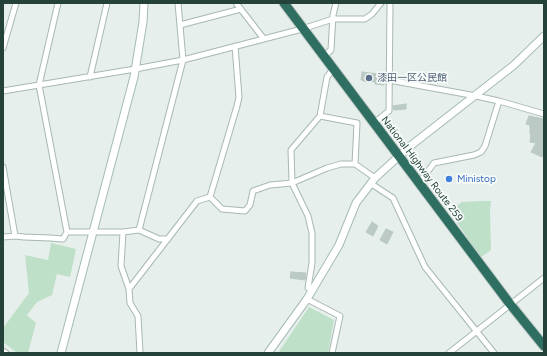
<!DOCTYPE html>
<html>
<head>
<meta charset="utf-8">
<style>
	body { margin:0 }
	#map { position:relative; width:547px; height:356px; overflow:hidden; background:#e6efeb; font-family:Figtree,sans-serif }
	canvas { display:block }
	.frame { position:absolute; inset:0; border:4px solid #24423a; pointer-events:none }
</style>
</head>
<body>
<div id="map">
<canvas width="547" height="356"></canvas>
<div class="frame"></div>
</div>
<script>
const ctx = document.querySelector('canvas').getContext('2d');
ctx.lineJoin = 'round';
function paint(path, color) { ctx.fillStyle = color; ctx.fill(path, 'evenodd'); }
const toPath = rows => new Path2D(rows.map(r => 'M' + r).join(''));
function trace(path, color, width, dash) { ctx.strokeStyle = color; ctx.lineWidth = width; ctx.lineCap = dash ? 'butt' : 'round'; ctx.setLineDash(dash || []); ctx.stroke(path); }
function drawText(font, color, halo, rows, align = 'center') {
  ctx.font = font + ' Figtree,"Noto Sans JP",sans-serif'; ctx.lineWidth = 3.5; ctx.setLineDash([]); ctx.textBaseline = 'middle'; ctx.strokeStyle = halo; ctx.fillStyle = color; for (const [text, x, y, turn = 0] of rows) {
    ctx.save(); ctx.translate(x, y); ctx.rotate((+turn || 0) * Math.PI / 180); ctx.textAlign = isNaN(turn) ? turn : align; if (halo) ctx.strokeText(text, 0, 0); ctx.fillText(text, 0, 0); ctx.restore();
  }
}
paint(toPath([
	[481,201,491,201,490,211,491,250,480,258,450,211,462,202],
	[51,243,76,249,70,277,57,274,52,295,37,302,27,315,36,323,28,353,17,353,3,342,3,328,29,293,25,255,48,260],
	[309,307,334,320,328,353,278,353]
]), '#bfe0c8');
const building = toPath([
	[362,72,378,74,378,75,381,75,380,76,384,77,384,85,375,84,375,82,363,81,363,80,361,80,362,72],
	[406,104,406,109,394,110,393,106,406,104],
	[529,116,544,119,544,151,542,157,531,152,536,143,530,142,531,134,530,134,530,125,526,124,529,116],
	[372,222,378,226,373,236,366,232,372,222],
	[386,229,393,232,387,244,380,240,386,229],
	[291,272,306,273,305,280,290,278,291,272]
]);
paint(building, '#bbcac4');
trace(building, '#b8c9c2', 1);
const street = toPath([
	[236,3,264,39],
	[180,25,241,9],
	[3,48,16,3],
	[323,57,331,50,333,15,336,3],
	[90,77,107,3],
	[389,80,476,96,499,101,544,114],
	[3,91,135,69,183,60,302,29,333,19,365,19,372,14,381,3],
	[320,116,357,123,355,164],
	[374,123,389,111,390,3],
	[3,167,15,236],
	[370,183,393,198,425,267,494,353],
	[419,183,434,163,474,155,481,152,485,146,499,101],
	[210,197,222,209,245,211,250,205,253,191,270,185,292,183,327,168,341,164,355,164,375,178],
	[210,197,237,106,239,97,235,46],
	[139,230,183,60,178,3],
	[67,232,123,232,139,230,159,239,168,239],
	[123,232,121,266,129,289,130,303,138,316,140,353],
	[3,237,15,236,24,237,50,238,63,239,67,232,39,85,58,3],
	[129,289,197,201,210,197],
	[312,290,308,288,312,263,312,233,308,216,292,183,291,150,320,116,327,77,333,69],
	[307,299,340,316,332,353],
	[3,351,6,353],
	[449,353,544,278]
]);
const secondary = toPath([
	[61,353,134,77,143,22,144,3],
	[268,353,307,299,339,245,356,203,375,178,409,147,514,65,544,36]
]);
const highway = toPath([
	[284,3,510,304,544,346]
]);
trace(street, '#a8b8b2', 7);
trace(secondary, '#a4bbb3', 9);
trace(highway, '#c2cac8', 11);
trace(street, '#fff', 5);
trace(secondary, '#fff', 7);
trace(highway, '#2f6f62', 9);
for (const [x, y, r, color] of [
	[369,78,4,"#5c6f8a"],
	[449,179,4,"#3f7fe0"]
]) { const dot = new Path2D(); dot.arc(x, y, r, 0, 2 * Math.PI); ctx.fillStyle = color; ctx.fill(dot); trace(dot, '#f7fbf9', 1.5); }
drawText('10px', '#4e5e75', '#f7fbf9', [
	["漆田一区公民館",377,78]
], 'left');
drawText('10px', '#24423a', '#f7fbf9', [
	["National Highway Route 259",422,169,53]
]);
drawText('10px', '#366cbe', '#f7fbf9', [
	["Ministop",457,179]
], 'left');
</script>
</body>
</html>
